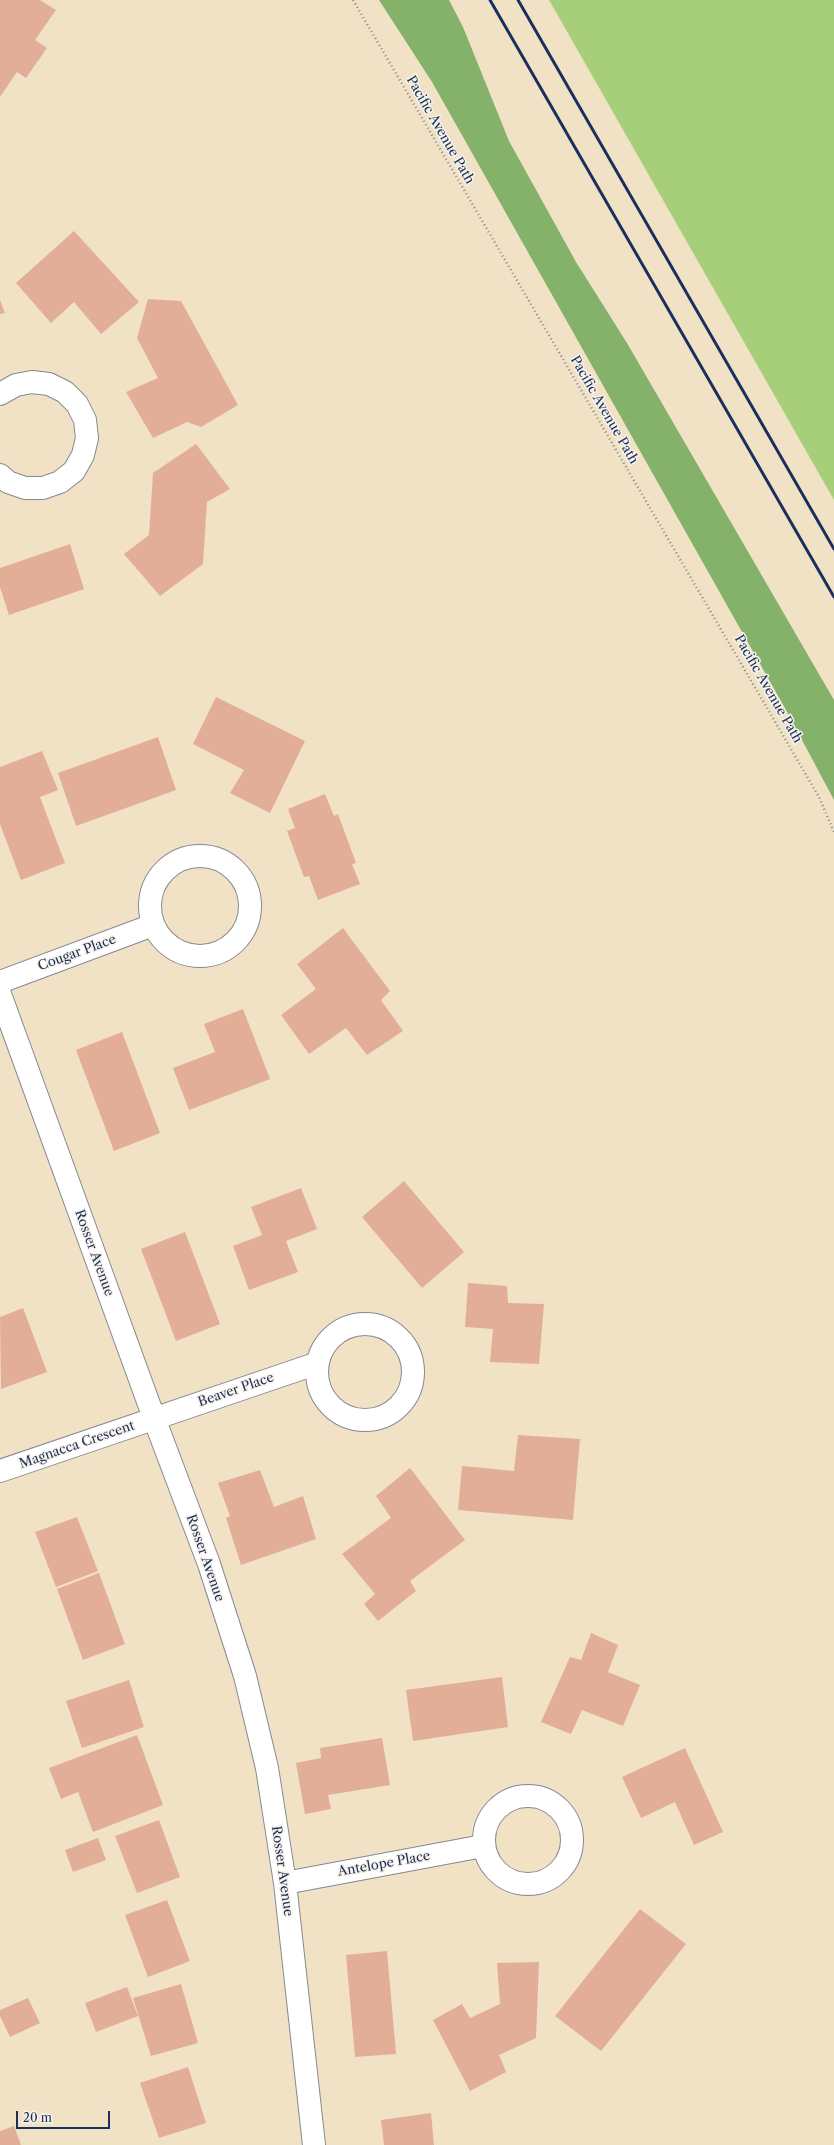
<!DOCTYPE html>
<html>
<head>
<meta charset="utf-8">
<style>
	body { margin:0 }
	#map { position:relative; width:834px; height:2145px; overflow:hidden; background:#f1e2c5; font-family:"Libre Caslon Text",serif }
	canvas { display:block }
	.scale { position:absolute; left:16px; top:2111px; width:94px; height:18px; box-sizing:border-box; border:2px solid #1b2f5e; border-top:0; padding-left:5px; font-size:12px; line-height:14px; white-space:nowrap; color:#1b2f5e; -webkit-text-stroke:3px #f7f3e8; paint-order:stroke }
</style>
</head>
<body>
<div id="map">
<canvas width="834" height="2145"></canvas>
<div class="scale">20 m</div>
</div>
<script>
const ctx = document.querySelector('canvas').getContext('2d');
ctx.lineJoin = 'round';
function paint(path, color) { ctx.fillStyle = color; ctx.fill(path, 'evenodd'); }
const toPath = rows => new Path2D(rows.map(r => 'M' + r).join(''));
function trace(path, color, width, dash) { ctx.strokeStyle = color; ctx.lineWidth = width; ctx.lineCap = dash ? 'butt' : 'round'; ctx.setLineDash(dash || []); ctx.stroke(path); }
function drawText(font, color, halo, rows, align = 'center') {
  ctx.font = font + ' "Libre Caslon Text",serif'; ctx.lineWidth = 3; ctx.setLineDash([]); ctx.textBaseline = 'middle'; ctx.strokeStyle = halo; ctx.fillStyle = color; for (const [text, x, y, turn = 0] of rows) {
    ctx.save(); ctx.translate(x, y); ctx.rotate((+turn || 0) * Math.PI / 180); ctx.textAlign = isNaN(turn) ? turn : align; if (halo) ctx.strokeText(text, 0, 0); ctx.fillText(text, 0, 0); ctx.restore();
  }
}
paint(toPath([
	[549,0,834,0,834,500]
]), '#a7cf7a');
paint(toPath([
	[379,0,449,0,463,27,509,141,576,262,627,343,834,700,834,800,786,710,432,82]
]), '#85b26a');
paint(toPath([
	[0,0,40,0,56,10,35,40,47,48,26,78,17,72,0,97],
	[74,231,139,302,101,334,74,302,51,323,16,283],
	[148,299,181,301,238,405,201,427,187,422,153,438,126,392,158,378,137,338],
	[0,300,5,313,0,314],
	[196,444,230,489,207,502,203,564,160,596,124,554,149,535,153,473],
	[70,544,84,589,9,615,0,587,0,568],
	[216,697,305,741,270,813,230,793,244,770,193,744],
	[158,737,176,790,76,826,58,773],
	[42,751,58,790,40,797,65,863,21,880,0,824,0,767],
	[325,794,334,816,338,814,356,863,352,864,360,884,318,900,309,876,304,877,287,831,295,828,288,809],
	[343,928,390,991,381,1000,403,1031,367,1055,346,1028,309,1054,281,1015,316,989,297,964],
	[243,1009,270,1079,189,1110,173,1068,215,1052,204,1024],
	[122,1032,160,1133,114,1151,76,1050],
	[404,1181,464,1252,422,1288,362,1217],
	[301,1188,317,1229,286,1241,298,1272,249,1290,233,1246,262,1235,251,1207],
	[185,1232,220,1324,176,1341,141,1249],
	[468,1283,507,1286,508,1303,544,1304,539,1364,490,1362,493,1329,465,1327],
	[23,1308,47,1372,1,1389,0,1317],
	[518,1435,580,1439,573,1520,458,1510,462,1466,514,1471],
	[410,1468,465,1540,410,1581,416,1591,378,1621,364,1604,375,1594,342,1554,391,1518,376,1496],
	[260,1470,274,1507,303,1496,316,1539,241,1565,226,1518,230,1516,218,1483],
	[77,1517,98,1571,56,1587,35,1532],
	[99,1573,125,1644,83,1660,57,1589],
	[591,1633,618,1645,608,1672,640,1685,623,1726,582,1710,571,1734,541,1722,570,1657,581,1660],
	[502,1677,508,1727,413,1741,406,1690],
	[129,1680,144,1727,82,1748,66,1701],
	[137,1735,163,1805,93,1832,78,1792,61,1799,49,1768],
	[382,1738,390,1785,328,1795,331,1809,305,1814,296,1763,321,1758,320,1748],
	[685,1748,723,1832,694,1845,675,1802,641,1818,622,1777],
	[159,1820,180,1877,137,1893,115,1836],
	[98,1838,106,1860,73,1872,65,1850],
	[167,1900,190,1961,148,1977,125,1915],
	[640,1909,686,1944,601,2051,555,2016],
	[387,1951,396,2054,355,2057,346,1955],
	[539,1962,536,2038,499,2055,506,2072,470,2091,433,2020,462,2004,470,2018,500,2004,497,1963],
	[181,1984,198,2043,151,2056,133,1998],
	[127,1987,138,2016,96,2032,85,2003],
	[28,1998,40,2023,10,2037,0,2016,0,2010],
	[188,2067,206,2123,159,2138,140,2083],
	[431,2113,434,2145,384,2145,381,2120],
	[14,2126,21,2145,0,2145,0,2131]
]), '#e3ae97');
const street = toPath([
	[0,394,16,385,32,382,49,384,65,392,77,404,85,420,87,438,83,455,74,471,60,482,43,488,25,488,8,482,0,475],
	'150 906a50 50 0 1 1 100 0a50 50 0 1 1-100 0Z',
	[0,982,153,925],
	[0,994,154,1418,209,1564,245,1676,267,1768,285,1883,314,2145],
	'317 1372a48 48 0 1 1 96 0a48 48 0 1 1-96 0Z',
	[0,1471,318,1363],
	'484 1840a44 44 0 1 1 88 0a44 44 0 1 1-88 0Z',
	[285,1883,483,1846]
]);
trace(street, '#868892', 24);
trace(toPath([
	[353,0,819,797,834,832]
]), '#868892', 2.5, [1, 3]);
trace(street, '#fff', 22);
trace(toPath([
	[490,0,834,597],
	[518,0,834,549]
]), '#1b2f5e', 3);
drawText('13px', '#1b2f5e', '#f7f3e8', [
	["Pacific Avenue Path",440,130,60],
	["Pacific Avenue Path",604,410,60],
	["Pacific Avenue Path",768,689,60],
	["Cougar Place",77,953,-20],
	["Rosser Avenue",94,1253,70],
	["Beaver Place",236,1390,-19],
	["Magnacca Crescent",77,1445,-19],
	["Rosser Avenue",205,1558,71],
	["Antelope Place",384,1864,-10],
	["Rosser Avenue",282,1871,82]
]);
</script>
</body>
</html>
